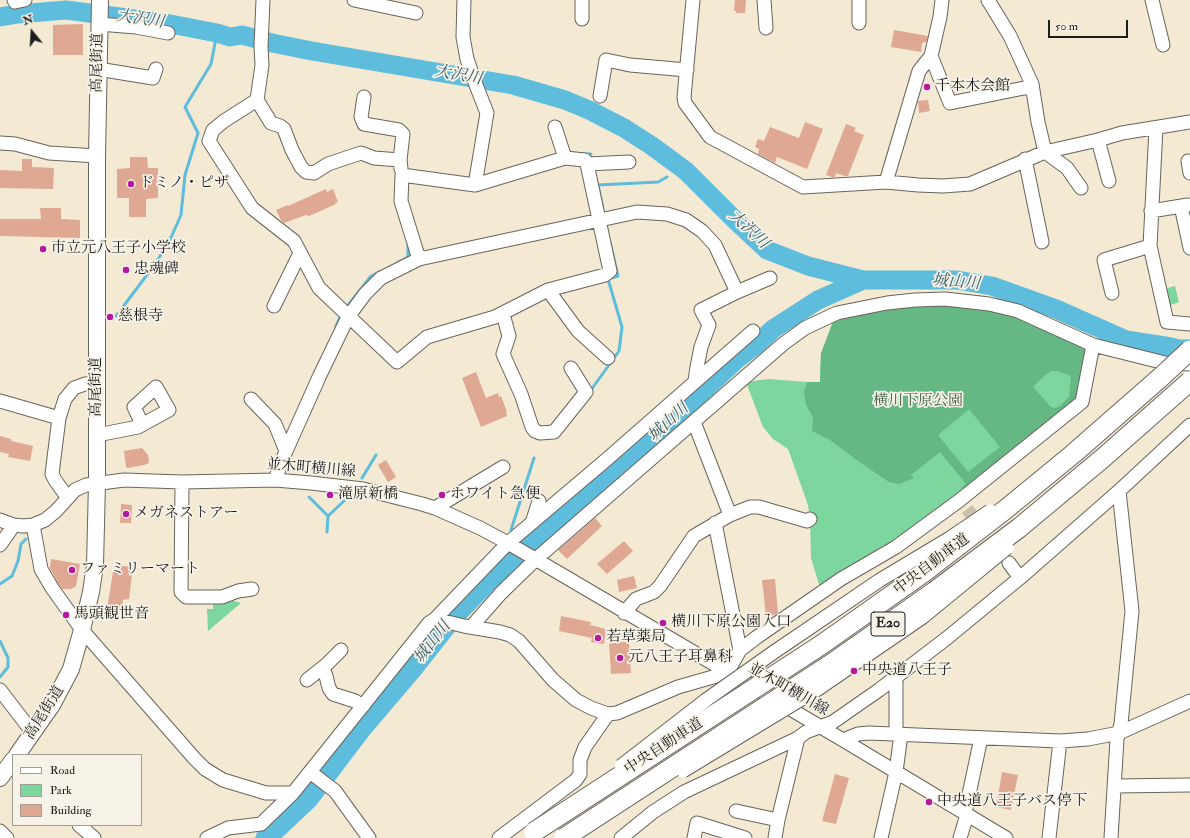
<!DOCTYPE html>
<html>
<head>
<meta charset="utf-8">
<style>
	body { margin:0 }
	#map { position:relative; width:1190px; height:838px; overflow:hidden; background:#f4e9d3; font-family:"IM FELL Double Pica",serif }
	canvas { display:block }
	.legend { position:absolute; left:12px; top:754px; width:130px; height:72px; box-sizing:border-box; background:#f7f3e8; border:1px solid #9f9d96; margin:0; padding:5px 7px; list-style:none; font-size:12px; color:#1c1c1c }
	.legend li { display:flex; align-items:center; gap:8px; height:20px }
	.legend b { width:20px; border:1px solid #9f9d96 }
	.north { position:absolute; left:12px; top:12px; width:40px; height:40px; -webkit-text-stroke:3px #f7f3e8; paint-order:stroke; rotate:342deg; font-size:11px; font-weight:700; line-height:16px; text-align:center; color:#1c1c1c }
	.north::after { content:''; display:block; margin:auto; width:14px; height:18px; background:#1c1c1c; clip-path:polygon(50% 0,100% 100%,50% 72%,0 100%) }
	.scale { position:absolute; left:1048px; top:20px; width:80px; height:18px; box-sizing:border-box; border:2px solid #1c1c1c; border-top:0; padding-left:5px; font-size:12px; line-height:14px; white-space:nowrap; color:#1c1c1c; -webkit-text-stroke:3px #f7f3e8; paint-order:stroke }
</style>
</head>
<body>
<div id="map">
<canvas width="1190" height="838"></canvas>
<ul class="legend">
<li><b style="height:5px;background:#fff"></b>Road</li>
<li><b style="height:11px;background:#7cd69d"></b>Park</li>
<li><b style="height:11px;background:#dea893"></b>Building</li>
</ul>
<div class="north">N</div>
<div class="scale">50 m</div>
</div>
<script>
const ctx = document.querySelector('canvas').getContext('2d');
ctx.lineJoin = 'round';
function paint(path, color) { ctx.fillStyle = color; ctx.fill(path, 'evenodd'); }
const toPath = rows => new Path2D(rows.map(r => 'M' + r).join(''));
function trace(path, color, width, dash) { ctx.strokeStyle = color; ctx.lineWidth = width; ctx.lineCap = dash ? 'butt' : 'round'; ctx.setLineDash(dash || []); ctx.stroke(path); }
function drawText(font, color, halo, rows, align = 'center') {
  ctx.font = font + ' "IM FELL Double Pica","Noto Serif JP",serif'; ctx.lineWidth = 3.5; ctx.setLineDash([]); ctx.textBaseline = 'middle'; ctx.strokeStyle = halo; ctx.fillStyle = color; for (const [text, x, y, turn = 0] of rows) {
    ctx.save(); ctx.translate(x, y); ctx.rotate((+turn || 0) * Math.PI / 180); ctx.textAlign = isNaN(turn) ? turn : align; if (halo) ctx.strokeText(text, 0, 0); ctx.fillText(text, 0, 0); ctx.restore();
  }
}
paint(toPath([
	[1175,286,1179,302,1168,306,1164,289],
	[921,303,1004,312,1044,327,1081,390,958,495,900,536,839,574,820,588,811,558,810,519,808,505,788,449,773,439,763,427,746,382,768,379,820,383,821,353],
	[213,597,222,597,241,603,208,631,207,609,213,609]
]), '#7cd69d');
paint(toPath([
	[920,305,949,305,978,308,1004,314,1025,321,1088,348,1077,400,963,491,961,488,966,484,940,452,911,475,914,478,899,484,889,482,858,461,830,440,812,431,813,417,806,405,804,392,807,382,820,382,821,353,834,319,891,308],
	[1051,371,1057,371,1071,376,1069,397,1060,406,1055,408,1051,407,1033,387,1045,375],
	[969,409,1000,447,968,472,938,435]
]), '#65b784');
trace(toPath([
	[583,154,591,154],
	[676,172,683,169],
	[603,209,598,185,658,182,667,177],
	[397,263,408,257,408,243],
	[346,308,371,276,379,272],
	[116,316,153,267,169,242,181,215,185,175,198,133,185,107,211,64,217,33],
	[336,326,341,315],
	[591,390,619,351,622,327,608,279,618,276,610,242],
	[362,478,376,455],
	[309,497,328,516,344,501],
	[511,530,534,458],
	[327,532,328,516],
	[0,584,12,576,18,561,21,544,26,539],
	[0,641,8,658,8,667,0,677]
]), '#5ebcdc', 3);
trace(toPath([
	[0,17,18,14,66,10,165,23,217,33,230,37,242,35,272,43,312,51,513,85,565,100,589,110,624,128,652,146,686,171,734,219,767,250,808,266,863,280],
	[265,838,274,832,309,799,362,729,413,669,454,617,491,579,635,455,736,360,756,345,773,329,818,300,863,280,957,280,992,286,1056,309,1126,340,1171,347,1179,349,1190,349]
]), '#5ebcdc', 19);
paint(toPath([
	[735,0,746,0,745,13,736,13,736,11,734,11],
	[83,24,83,55,53,55,53,25],
	[894,30,928,36,926,42,922,43,921,52,891,47],
	[928,100,930,111,919,113,918,101],
	[805,122,823,129,807,169,777,157,775,163,758,154,759,149,755,147,758,139,764,141,770,127,799,138],
	[846,124,856,128,854,131,864,135,848,176,845,176,836,173,835,177,832,177,826,175],
	[130,157,147,157,148,168,158,168,158,198,146,199,146,217,129,217,129,198,117,198,117,169,130,168],
	[22,159,32,159,32,167,54,168,53,189,0,188,0,170,22,171],
	[326,189,327,192,333,189,338,202,335,203,336,204,309,216,306,215,284,223,281,220,276,210,288,205,288,206],
	[40,208,61,208,61,219,80,220,80,238,0,236,0,219,41,219],
	[476,372,486,398,498,393,499,397,501,396,507,412,506,413,507,416,481,427,462,378],
	[0,436,11,439,11,441,33,446,30,461,8,457,9,454,0,452],
	[142,448,148,455,149,463,144,465,128,468,126,467,124,451],
	[386,460,396,477,388,482,378,465],
	[121,504,132,505,131,523,120,523],
	[595,518,602,526,567,559,558,550],
	[624,541,633,551,607,574,597,564],
	[51,559,80,564,76,586,71,589,62,589,59,585,50,568],
	[114,565,133,567,129,599,123,600,121,612,107,610],
	[634,576,637,588,619,592,617,580],
	[775,579,778,613,775,615,766,616,762,580],
	[561,616,591,622,590,625,606,629,604,644,591,642,592,638,559,631],
	[609,642,629,642,631,673,611,674],
	[1002,772,1018,775,1011,810,996,807],
	[835,774,849,778,836,824,822,821]
]), '#dea893');
trace(toPath([
	[967,509,1000,551]
]), '#c9c0ae', 13, [13, 6]);
const minor = toPath([
	[14,0,15,2,25,0],
	[354,0,416,13],
	[464,0,463,37,467,59,476,85,487,113,475,185],
	[693,0,684,97,685,103,710,137,803,187,886,182,918,185,943,186,970,184,1045,152,1098,140,1122,133,1190,122],
	[764,0,766,28],
	[988,0,1010,36,1032,84,1038,122,1045,152,1067,168,1081,188],
	[1152,0,1163,45],
	[582,19,582,0],
	[859,23,859,0],
	[99,24,136,27,168,33],
	[931,56,950,103,1024,88,1032,88],
	[98,69,153,78,156,69],
	[600,96,606,60,630,65,687,70],
	[364,97,361,117,364,124,399,130,403,134,400,160,401,169],
	[257,100,262,65,261,47,263,0],
	[555,127,565,158],
	[1156,128,1150,246,1167,322,1190,324],
	[1098,140,1109,181],
	[0,143,15,144,49,153,97,156],
	[1025,159,1042,242],
	[400,160,374,158,361,153,328,164,314,173,306,172,301,167,292,150,284,129,280,126,271,123,257,100,224,121,213,130,209,141,252,208,294,241,319,288,397,362,427,337,495,317,548,290,605,275,610,271,587,164,585,160,565,158,475,185,402,175,401,201,419,259],
	[1188,161,1190,173],
	[587,164,629,162],
	[886,182,919,71,931,56,940,17,942,0],
	[1181,206,1190,248],
	[1151,211,1188,205],
	[548,290,578,331,608,358],
	[737,292,770,278],
	[1112,293,1104,260,1150,246],
	[274,306,300,253],
	[503,314,509,336,503,354,521,394,532,427,535,431,540,433,554,432,586,392,571,368],
	[251,399,275,424,286,451],
	[0,401,59,418],
	[694,422,730,515],
	[97,435,138,427,169,410,156,387,134,407,142,424],
	[275,480,286,451,320,375,348,317,365,294,381,278,419,259,637,212,667,214,686,220,702,231,715,245,737,292,701,310,709,325,701,347,697,367,695,381],
	[182,482,181,592,186,597,222,597,238,591,252,589],
	[67,497,55,480,52,474,59,418,65,399,74,388,85,384,96,383],
	[435,508,503,467],
	[0,520,14,525,23,526,33,525,45,520,56,511,75,490,86,485,124,480,182,482,275,480,311,483,363,489,422,504,435,508,480,528,508,543,843,740,1006,838],
	[532,523,539,501],
	[715,523,740,650],
	[33,525,41,569,52,588,82,630,194,758,205,769,223,780,266,793,293,793],
	[0,545,14,525],
	[1009,563,1020,578],
	[624,613,636,599,654,592,660,586,694,536,730,515,750,507,759,507,807,521,810,519],
	[435,619,508,543,606,460,753,331],
	[471,627,501,593,536,559,783,344,805,328,837,313,887,303,915,300,945,299,989,304,1018,311,1093,345,1165,363,1190,364],
	[323,668,326,676,329,688,333,694,355,701,363,706],
	[896,677,896,734],
	[307,680,327,664,341,650],
	[0,690,33,733],
	[843,740,858,734,869,733,1060,741,1088,739,1119,733,1190,701],
	[310,772,335,791,369,838],
	[1115,786,1190,785],
	[736,811,778,820],
	[965,813,981,738],
	[79,825,94,838],
	[0,831,7,838],
	[207,838,228,828,261,824,293,793,429,623,435,619,464,626,500,632,510,635,519,641,553,680,576,700,591,708,608,714,617,713,678,687,727,673,740,650,757,637,841,579,896,547,960,500,1082,402,1093,345],
	[499,838,576,780,580,774,580,760,585,747,608,714],
	[621,838,653,812,684,792,798,738,806,732,833,722,879,690,947,638,1021,577,1119,491,1190,425],
	[694,838,697,823,745,838],
	[775,838,778,820,798,738],
	[881,838,896,772,901,734],
	[960,838,967,815],
	[1049,838,1060,741],
	[1111,838,1117,739,1121,724,1132,611,1119,491]
]);
const major = toPath([
	[17,755,52,705,71,669,82,630,91,592,95,565,97,483,97,156,100,0],
	[0,778,13,760]
]);
trace(minor, '#68645c', 15);
trace(major, '#68645c', 18);
trace(minor, '#fff', 13);
trace(major, '#fff', 16);
const minorBridge = toPath([
	[621,766,706,700,774,652,880,580,950,538,990,511],
	[683,771,818,689,923,617,1007,548]
]);
const highwayBridge = toPath([
	[534,832,821,645,923,573,1006,509,1073,454,1161,377,1190,350],
	[564,838,831,664,935,591,1019,528,1103,458,1190,381]
]);
trace(minorBridge, '#68645c', 15, []);
trace(highwayBridge, '#68645c', 21, []);
trace(minorBridge, '#fff', 13);
trace(highwayBridge, '#fff', 19);
for (const [x, y, r, color] of [
	[927,87,4,"#b5179e"],
	[131,184,4,"#b5179e"],
	[43,249,4,"#b5179e"],
	[126,270,4,"#b5179e"],
	[110,317,4,"#b5179e"],
	[330,495,4,"#b5179e"],
	[442,495,4,"#b5179e"],
	[126,514,4,"#b5179e"],
	[72,570,4,"#b5179e"],
	[66,615,4,"#b5179e"],
	[663,623,4,"#b5179e"],
	[598,638,4,"#b5179e"],
	[620,658,4,"#b5179e"],
	[854,671,4,"#b5179e"],
	[929,802,4,"#b5179e"]
]) { const dot = new Path2D(); dot.arc(x, y, r, 0, 2 * Math.PI); ctx.fillStyle = color; ctx.fill(dot); trace(dot, '#f7f3e8', 1.5); }
for (const [x, y, w] of [
	[888,624,34]
]) { const box = new Path2D(); box.roundRect(x - w / 2, y - 12, w, 24, 3); ctx.fillStyle = '#f7f3e8'; ctx.fill(box); trace(box, '#1c1c1c', 1); }
drawText('bold 14px', '#1c1c1c', null, [
	["E20",888,624]
]);
drawText('15px', '#1c1c1c', '#f7f3e8', [
	["高尾街道",98,63,-89],
	["高尾街道",97,387,-90],
	["並木町横川線",311,469,5],
	["中央自動車道",932,565,-37],
	["並木町横川線",788,690,30],
	["高尾街道",45,713,-58],
	["中央自動車道",664,747,-33]
]);
drawText('15px', '#1c1c1c', '#f7f3e8', [
	["千本木会館",935,87],
	["ドミノ・ピザ",139,184],
	["市立元八王子小学校",51,249],
	["忠魂碑",134,270],
	["慈根寺",118,317],
	["滝原新橋",338,495],
	["ホワイト急便",450,495],
	["メガネストアー",134,514],
	["ファミリーマート",80,570],
	["馬頭観世音",74,615],
	["横川下原公園入口",671,623],
	["若草薬局",606,638],
	["元八王子耳鼻科",628,658],
	["中央道八王子",862,671],
	["中央道八王子バス停下",937,802]
], 'left');
drawText('15px', '#3e5d49', '#f7f3e8', [
	["横川下原公園",918,402]
]);
drawText('italic 16px', '#365c69', '#f7f3e8', [
	["大沢川",140,20,8],
	["大沢川",458,76,10],
	["大沢川",748,230,43],
	["城山川",956,283,5],
	["城山川",669,423,-43],
	["城山川",433,643,-52]
]);
</script>
</body>
</html>
